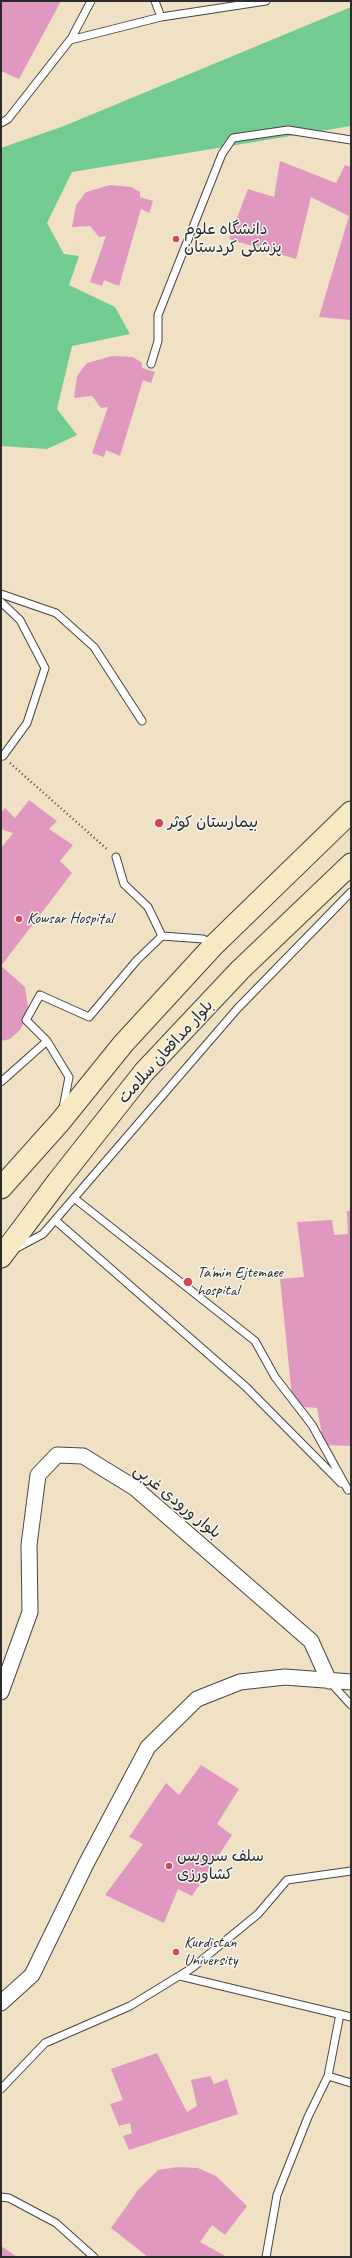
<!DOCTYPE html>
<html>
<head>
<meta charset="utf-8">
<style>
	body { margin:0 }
	#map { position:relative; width:352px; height:2258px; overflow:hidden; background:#f0e0c4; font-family:Caveat,sans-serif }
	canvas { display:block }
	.frame { position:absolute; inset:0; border:2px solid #2b2b2b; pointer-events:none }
</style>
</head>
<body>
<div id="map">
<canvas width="352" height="2258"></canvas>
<div class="frame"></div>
</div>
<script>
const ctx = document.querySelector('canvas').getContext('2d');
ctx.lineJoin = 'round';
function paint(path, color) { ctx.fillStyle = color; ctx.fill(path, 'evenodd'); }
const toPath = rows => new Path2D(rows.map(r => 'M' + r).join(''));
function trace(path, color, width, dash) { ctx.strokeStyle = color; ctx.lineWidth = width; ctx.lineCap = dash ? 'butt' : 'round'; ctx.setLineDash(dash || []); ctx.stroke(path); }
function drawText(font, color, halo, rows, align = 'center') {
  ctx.font = font + ' Caveat,"Playpen Sans Arabic",sans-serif'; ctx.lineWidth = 3; ctx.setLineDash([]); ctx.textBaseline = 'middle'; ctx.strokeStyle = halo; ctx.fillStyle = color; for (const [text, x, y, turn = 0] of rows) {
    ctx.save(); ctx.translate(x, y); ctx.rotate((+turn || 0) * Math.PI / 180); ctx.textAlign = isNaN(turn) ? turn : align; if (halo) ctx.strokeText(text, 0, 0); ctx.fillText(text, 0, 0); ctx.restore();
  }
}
paint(toPath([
	[351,7,351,126,72,172,47,223,64,254,79,256,69,285,115,307,130,334,72,346,57,409,77,435,47,449,1,446,1,148,64,126]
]), '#71cb93');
paint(toPath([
	[1,1,61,1,19,79,1,71],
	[280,161,336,183,345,165,351,167,351,320,319,317,349,216,311,197,296,259,229,239,248,189,274,197],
	[110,185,131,187,140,192,140,197,153,201,149,213,141,209,119,286,104,280,102,286,90,282,106,236,99,237,90,226,72,227,76,205,86,192],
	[112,356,133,357,142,363,142,368,155,372,151,383,143,380,120,456,106,450,104,457,92,453,108,407,101,408,92,396,74,398,77,376,87,363],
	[29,800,57,821,49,829,73,845,60,861,72,873,1,966,1,848,13,833,1,829,1,813,5,808,15,818],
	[1,966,25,987,29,1014,20,1030,10,1039,1,1041],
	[347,1211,351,1211,351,1446,324,1445,317,1408,293,1406,280,1279,304,1277,297,1222,332,1220,334,1235,348,1234],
	[201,1765,239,1789,217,1824,232,1835,192,1896,178,1889,164,1923,105,1895,143,1844,129,1837,166,1783,179,1795],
	[157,2053,187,2112,197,2106,191,2080,210,2076,214,2084,227,2079,238,2114,129,2150,123,2136,132,2133,130,2123,119,2126,110,2104,123,2100,111,2069],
	[178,2167,198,2168,216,2176,247,2206,225,2235,212,2225,200,2242,227,2257,148,2257,111,2228,138,2190,158,2170],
	[1,2246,17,2257,1,2257]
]), '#e098c0');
const service = toPath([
	[155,1,161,17],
	[71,39,91,1],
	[1,123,8,119,70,40,161,17,266,1],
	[151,364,158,341,158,315,222,154,233,138,288,130,351,140],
	[1,594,56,613,94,647,142,721],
	[1,602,20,620,45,668,27,723,3,756],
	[116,857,124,884,148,907,162,936],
	[1,1082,47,1041],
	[63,1108,69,1077,47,1041,26,1020,40,995,89,1017,137,960,162,936,203,939,212,944],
	[74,1198,255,1341,275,1377,312,1425,348,1490],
	[55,1220,246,1387,341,1483],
	[15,1249,43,1234,237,1009,351,892],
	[330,1682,351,1705],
	[180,1976,351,2017],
	[328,2076,351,2083],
	[1,2089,45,2043,130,2006,192,1968,258,1914,287,1880,351,1871],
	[1,2197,9,2198,56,2223,94,2257],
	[266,2257,277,2195,308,2117,328,2076,340,2014]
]);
const minor = toPath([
	[1,1692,30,1612,29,1545,38,1475,57,1455,83,1456,135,1488,311,1641,329,1681],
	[1,2003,32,1975,86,1864,148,1747,197,1699,240,1682,285,1677,351,1682]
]);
const secondary = toPath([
	[1,1188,60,1122,123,1044,214,945,351,812],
	[1,1257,58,1181,144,1072,240,970,351,864]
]);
trace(service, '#494642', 9);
trace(minor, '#494642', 17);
trace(secondary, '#494642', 23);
trace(toPath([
	[10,763,108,850]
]), '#494642', 2.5, [1, 3]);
trace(service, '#fff', 7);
trace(minor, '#fff', 15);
trace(secondary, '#f7e9c3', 21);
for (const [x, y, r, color] of [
	[176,239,4,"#d1495b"],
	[159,823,5,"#d1495b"],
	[19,919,4,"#d1495b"],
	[188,1282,5,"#d1495b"],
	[169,1866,4,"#d1495b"],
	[176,1952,4,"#d1495b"]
]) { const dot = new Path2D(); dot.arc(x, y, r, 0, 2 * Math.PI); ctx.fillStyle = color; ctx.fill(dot); trace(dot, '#f6f6f2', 1.5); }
drawText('16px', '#2b2b2b', '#f6f6f2', [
	["دانشگاه علوم",184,230],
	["پزشکی کردستان",184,248],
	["بیمارستان کوثر",168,823],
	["Kowsar Hospital",27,919],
	["Ta'min Ejtemaee",197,1273],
	["hospital",197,1291],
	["سلف سرویس",177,1857],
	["کشاورزی",177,1875],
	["Kurdistan",184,1943],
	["University",184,1961]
], 'left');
drawText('16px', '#2b2b2b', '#f6f6f2', [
	["بلوار مدافعان سلامت",166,1052,-48],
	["بلوار ورودی غربی",177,1502,39]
]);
</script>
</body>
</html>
